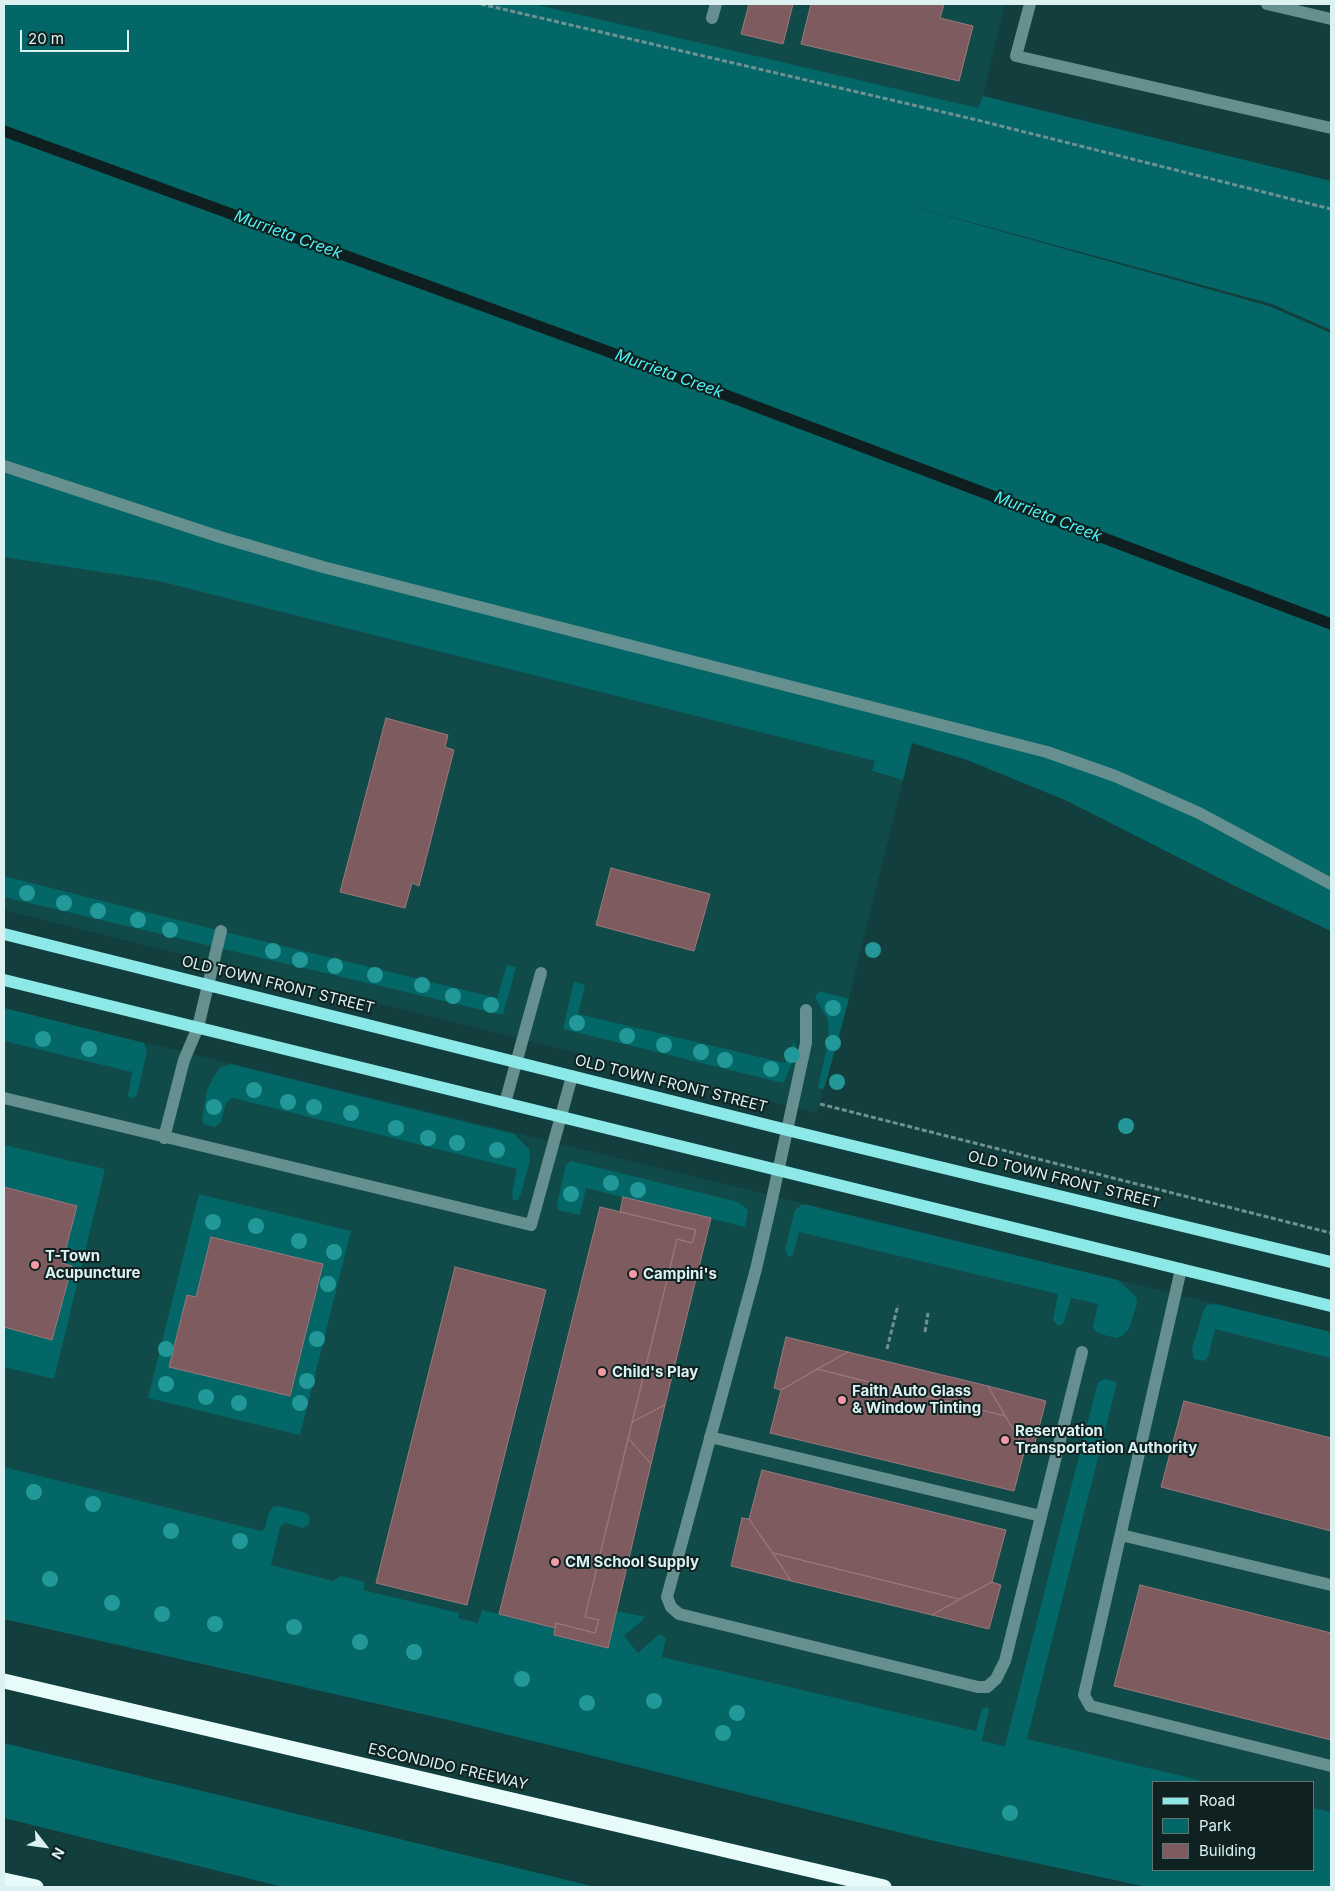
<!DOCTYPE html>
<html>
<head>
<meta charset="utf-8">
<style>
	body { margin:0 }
	#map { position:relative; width:1335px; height:1891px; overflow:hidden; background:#123e3d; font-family:Inter,sans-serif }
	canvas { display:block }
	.frame { position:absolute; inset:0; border:5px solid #dcf2f2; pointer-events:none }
	.legend { position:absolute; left:1152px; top:1781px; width:162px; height:90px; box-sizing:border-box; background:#102121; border:1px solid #627575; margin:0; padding:6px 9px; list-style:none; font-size:15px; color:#dcf2f2 }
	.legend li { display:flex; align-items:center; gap:10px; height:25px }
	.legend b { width:25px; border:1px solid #627575 }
	.north { position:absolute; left:20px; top:1821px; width:50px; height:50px; -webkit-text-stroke:4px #102121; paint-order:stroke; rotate:120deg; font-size:14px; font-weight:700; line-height:20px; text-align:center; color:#dcf2f2 }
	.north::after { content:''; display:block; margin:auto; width:18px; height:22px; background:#dcf2f2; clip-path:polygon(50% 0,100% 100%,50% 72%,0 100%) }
	.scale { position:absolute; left:20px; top:30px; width:109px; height:22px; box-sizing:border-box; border:2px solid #dcf2f2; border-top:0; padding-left:6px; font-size:15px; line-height:18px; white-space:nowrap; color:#dcf2f2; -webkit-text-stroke:4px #102121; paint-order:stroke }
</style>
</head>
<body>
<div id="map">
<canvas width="1335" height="1891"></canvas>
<div class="frame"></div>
<ul class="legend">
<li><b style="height:6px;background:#8ce9e8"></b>Road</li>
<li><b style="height:14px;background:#036767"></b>Park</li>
<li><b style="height:14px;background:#7e5b5f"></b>Building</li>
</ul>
<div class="north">N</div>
<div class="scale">20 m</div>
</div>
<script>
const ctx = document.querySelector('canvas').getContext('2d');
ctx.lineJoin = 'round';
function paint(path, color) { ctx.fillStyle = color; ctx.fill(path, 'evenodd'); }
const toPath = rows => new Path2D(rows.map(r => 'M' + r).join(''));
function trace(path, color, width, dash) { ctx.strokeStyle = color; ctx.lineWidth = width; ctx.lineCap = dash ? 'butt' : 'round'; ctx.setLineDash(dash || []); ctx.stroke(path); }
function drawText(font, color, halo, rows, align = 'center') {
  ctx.font = font + ' Inter,sans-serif'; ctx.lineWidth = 4; ctx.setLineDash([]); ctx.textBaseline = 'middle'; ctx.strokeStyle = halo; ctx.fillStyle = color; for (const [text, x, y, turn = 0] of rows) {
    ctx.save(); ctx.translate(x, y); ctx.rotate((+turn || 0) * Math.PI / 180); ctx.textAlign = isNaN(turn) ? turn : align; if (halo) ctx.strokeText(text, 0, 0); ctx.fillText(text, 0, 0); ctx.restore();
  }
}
paint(toPath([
	[534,4,1005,4,983,96,978,109],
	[4,541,875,761,872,772,903,780,849,999,817,1113,4,910],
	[4,1008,1331,1332,1331,1823,1314,1819,1314,1782,1158,1782,4,1512]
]), '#104a49');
paint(toPath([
	[4,4,534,4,978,108,983,96,1331,181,1331,330,1272,304,900,203,1269,306,1331,333,1331,931,1237,887,1065,800,967,760,912,743,903,780,872,771,875,761,159,581,4,557],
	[4,876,221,931,497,998,507,965,516,967,503,1015,4,897],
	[574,981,585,985,578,1014,785,1063,794,1040,797,1053,783,1083,563,1029],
	[819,991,849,999,824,1089,818,1088,829,1037,828,1020,815,997],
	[4,1008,144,1043,147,1051,137,1095,133,1099,128,1096,132,1072,4,1041],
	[230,1064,514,1134,529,1149,530,1160,522,1191,518,1200,513,1200,512,1193,517,1169,233,1098,226,1102,221,1122,215,1127,204,1124,202,1120,207,1090,214,1076,220,1068],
	[4,1145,105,1169,54,1379,4,1367],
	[571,1161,738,1202,744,1206,748,1211,745,1227,586,1188,580,1215,558,1210,557,1204,566,1165],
	[199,1194,351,1231,300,1435,148,1398],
	[802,1205,807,1205,1118,1280,1136,1297,1137,1303,1129,1329,1123,1335,1116,1338,1100,1334,1095,1331,1093,1327,1098,1304,1071,1298,1064,1323,1058,1326,1053,1320,1058,1294,799,1232,793,1255,789,1257,785,1250,795,1210],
	[1216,1304,1331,1332,1331,1358,1215,1329,1208,1357,1205,1361,1194,1359,1192,1349,1204,1309,1207,1305],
	[1105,1379,1117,1382,1027,1739,1207,1782,1154,1782,1154,1870,1314,1870,1314,1808,1331,1812,1331,1887,1147,1887,938,1842,453,1721,4,1619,4,1467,261,1531,265,1528,269,1512,273,1507,278,1506,306,1513,310,1518,309,1524,303,1528,285,1523,280,1527,271,1565,333,1581,341,1576,365,1582,363,1590,459,1613,458,1618,478,1623,482,1610,555,1628,554,1635,608,1648,617,1611,646,1617,624,1636,638,1653,659,1634,666,1638,662,1657,976,1731,982,1709,987,1707,989,1709,982,1741,1005,1746,1098,1382],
	[4,1743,351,1827,595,1887,283,1887,4,1818]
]), '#036767');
trace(toPath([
	[4,131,678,377,1331,624]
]), '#0f1e1e', 11);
const building = toPath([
	[749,4,793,4,783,44,741,34,749,4],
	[811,4,944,4,940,18,973,26,959,81,801,44,811,4],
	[386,718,448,735,445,747,454,750,419,886,412,883,405,908,340,892,386,718],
	[611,868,710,894,694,951,596,925,611,868],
	[4,1187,77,1206,62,1263,72,1266,52,1340,4,1327,4,1187],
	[623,1197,711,1218,665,1405,632,1422,677,1239,692,1243,696,1230,620,1212,623,1197],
	[600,1207,696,1230,692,1243,677,1239,585,1617,599,1620,595,1633,556,1623,555,1628,499,1614,600,1207],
	[211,1237,323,1264,290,1396,169,1367,187,1295,196,1297,211,1237],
	[455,1267,546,1290,467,1605,376,1583,455,1267],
	[786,1337,848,1352,781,1390,774,1388,786,1337],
	[848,1352,988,1386,1005,1416,817,1369,848,1352],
	[817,1369,1005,1416,1025,1449,1014,1491,770,1433,781,1390,817,1369],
	[988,1386,1046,1401,1033,1450,1025,1449,988,1386],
	[1184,1401,1331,1438,1331,1531,1161,1487,1184,1401],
	[665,1405,651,1464,628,1438,632,1422,665,1405],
	[628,1438,651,1464,608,1648,554,1635,556,1623,595,1633,599,1620,585,1617,628,1438],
	[762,1470,1006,1530,992,1582,959,1599,773,1553,749,1519,762,1470],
	[742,1518,749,1519,791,1581,731,1566,742,1518],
	[773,1553,959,1599,932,1615,791,1581,773,1553],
	[992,1582,1001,1585,989,1629,932,1615,992,1582],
	[1140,1585,1331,1633,1331,1740,1114,1686,1140,1585]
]);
paint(building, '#7e5b5f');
trace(building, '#9d787c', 1);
trace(toPath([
	[481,4,977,120,1331,209],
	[820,1104,1331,1233],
	[925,1332,928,1313],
	[887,1349,898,1305]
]), '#709191', 3, [5, 2.5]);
trace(toPath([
	[1030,4,1016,56,1331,128],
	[1267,4,1331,19],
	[712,18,716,4],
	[4,466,220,537,323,567,1047,752,1115,776,1199,813,1331,884],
	[806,1010,806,1043,771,1204,756,1269,667,1597,671,1607,679,1614,978,1687,987,1687,996,1679,1005,1661,1082,1352],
	[4,1098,531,1225,572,1076],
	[505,1103,541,973],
	[164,1138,184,1060,198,1027,221,931],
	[1181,1269,1084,1695,1090,1706,1331,1766],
	[710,1437,1041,1516],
	[1121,1535,1331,1585]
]), '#65908f', 12);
trace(toPath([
	[4,934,787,1130,1331,1262],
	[4,980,1331,1306]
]), '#8ce9e8', 12);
trace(toPath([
	[4,1681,884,1887],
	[4,1880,36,1887]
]), '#e7fbfa', 15);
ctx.fillStyle = '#229998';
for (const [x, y] of [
	[27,893],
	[64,903],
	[98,911],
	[138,920],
	[170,930],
	[873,950],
	[273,951],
	[300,960],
	[335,966],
	[375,975],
	[422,985],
	[453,996],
	[491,1005],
	[833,1008],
	[577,1023],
	[627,1036],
	[43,1039],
	[833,1043],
	[664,1045],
	[89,1049],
	[701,1052],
	[792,1055],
	[725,1060],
	[771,1069],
	[837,1082],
	[254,1090],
	[288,1102],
	[214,1107],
	[314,1107],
	[351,1113],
	[1126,1126],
	[396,1128],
	[428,1138],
	[457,1143],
	[497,1150],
	[611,1183],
	[638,1190],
	[571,1194],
	[213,1222],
	[256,1226],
	[299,1241],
	[334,1252],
	[328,1284],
	[317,1339],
	[166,1349],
	[307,1381],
	[166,1384],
	[206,1397],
	[239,1403],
	[300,1403],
	[34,1492],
	[93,1504],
	[171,1531],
	[240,1541],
	[50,1579],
	[112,1603],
	[162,1614],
	[215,1624],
	[294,1627],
	[360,1642],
	[414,1652],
	[522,1679],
	[654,1701],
	[587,1703],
	[737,1713],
	[723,1733],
	[1010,1813]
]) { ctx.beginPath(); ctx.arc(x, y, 8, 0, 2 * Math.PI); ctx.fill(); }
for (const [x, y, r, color] of [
	[35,1265,5,"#f49aa6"],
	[633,1274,5,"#f49aa6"],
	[602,1372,5,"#f49aa6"],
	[842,1400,5,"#f49aa6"],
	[1005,1440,5,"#f49aa6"],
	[555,1562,5,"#f49aa6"]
]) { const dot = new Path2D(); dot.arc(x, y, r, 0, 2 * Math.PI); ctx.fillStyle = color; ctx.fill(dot); trace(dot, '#102121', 2); }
drawText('15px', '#dcf2f2', '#102121', [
	["OLD TOWN FRONT STREET",278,985,14],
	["OLD TOWN FRONT STREET",671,1084,14],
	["OLD TOWN FRONT STREET",1064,1180,14],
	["ESCONDIDO FREEWAY",448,1767,13]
]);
drawText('bold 15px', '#dcf2f2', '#102121', [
	["T-Town",45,1256],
	["Acupuncture",45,1273],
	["Campini's",643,1274],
	["Child's Play",612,1372],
	["Faith Auto Glass",852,1391],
	["& Window Tinting",852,1408],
	["Reservation",1015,1431],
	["Transportation Authority",1015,1448],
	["CM School Supply",565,1562]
], 'left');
drawText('italic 16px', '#4cf5f4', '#102121', [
	["Murrieta Creek",288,235,20],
	["Murrieta Creek",669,374,20],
	["Murrieta Creek",1048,517,21]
]);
</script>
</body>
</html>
